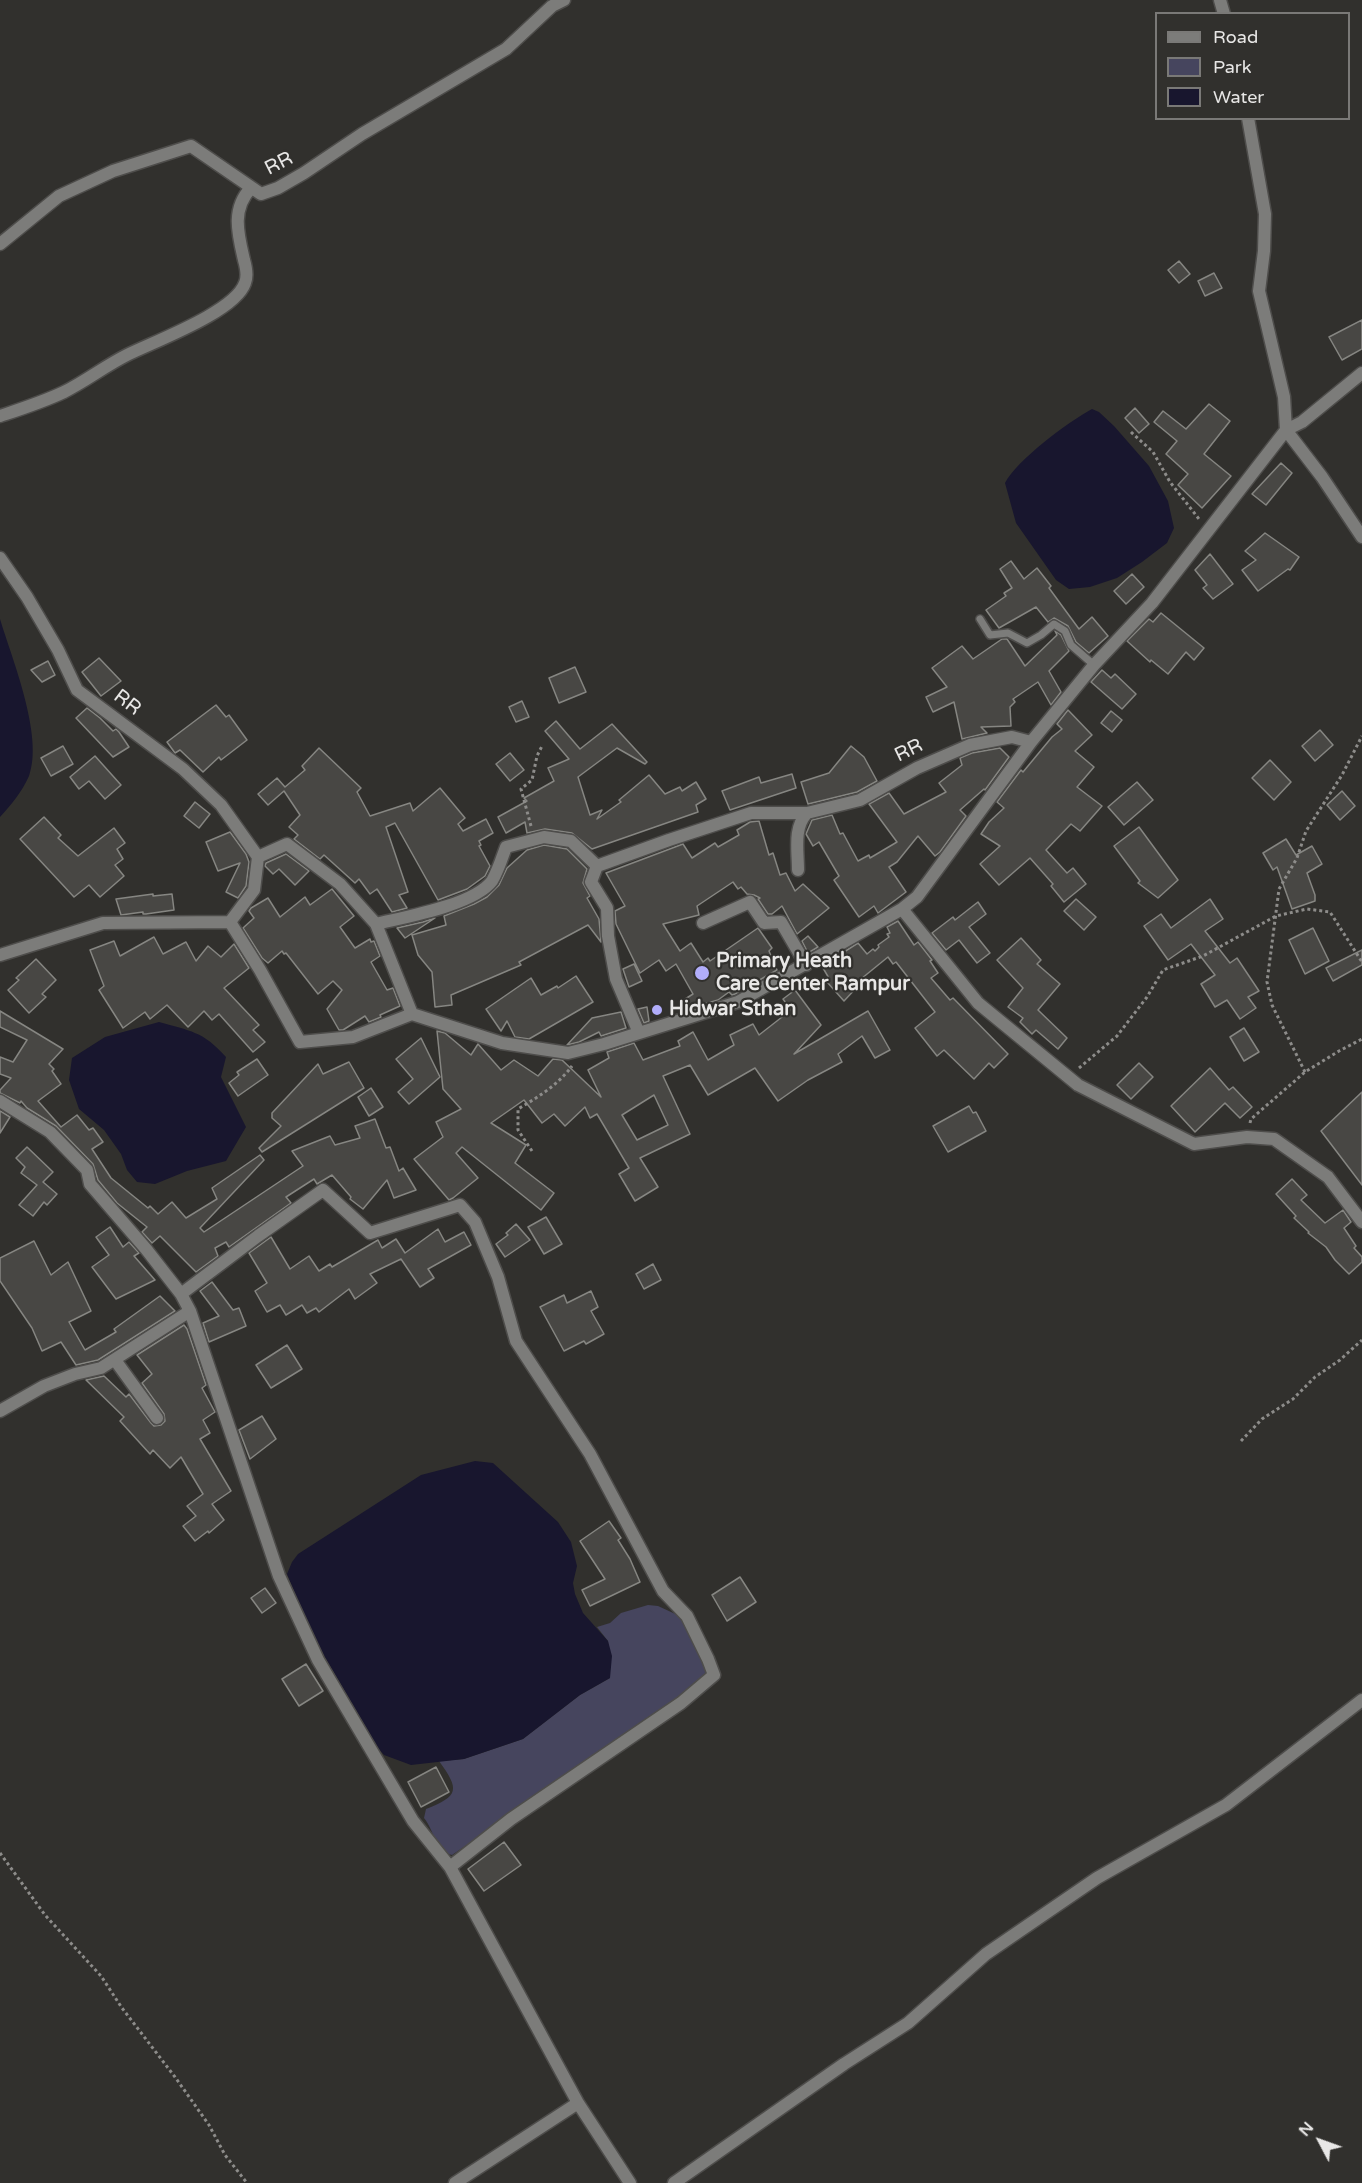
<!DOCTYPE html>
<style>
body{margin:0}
#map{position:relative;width:1362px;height:2183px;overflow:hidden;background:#31302d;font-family:"Varela Round",sans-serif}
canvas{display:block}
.legend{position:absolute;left:1155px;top:12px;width:195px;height:108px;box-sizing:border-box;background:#31302d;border:2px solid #7a7977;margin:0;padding:8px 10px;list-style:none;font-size:18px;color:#e8e7e6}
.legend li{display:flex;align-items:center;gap:12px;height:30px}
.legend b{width:30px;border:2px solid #7a7977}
.north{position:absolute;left:1290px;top:2111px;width:60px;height:60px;-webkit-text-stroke:4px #31302d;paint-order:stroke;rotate:311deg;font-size:16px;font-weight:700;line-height:24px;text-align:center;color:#e8e7e6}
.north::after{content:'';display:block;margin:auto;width:21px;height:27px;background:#e8e7e6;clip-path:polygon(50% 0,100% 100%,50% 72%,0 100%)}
</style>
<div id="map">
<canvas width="1362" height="2183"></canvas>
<ul class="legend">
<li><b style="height:8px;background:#7c7c7a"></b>Road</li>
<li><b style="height:16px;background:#46455e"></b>Park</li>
<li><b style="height:16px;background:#18162e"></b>Water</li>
</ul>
<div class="north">N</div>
</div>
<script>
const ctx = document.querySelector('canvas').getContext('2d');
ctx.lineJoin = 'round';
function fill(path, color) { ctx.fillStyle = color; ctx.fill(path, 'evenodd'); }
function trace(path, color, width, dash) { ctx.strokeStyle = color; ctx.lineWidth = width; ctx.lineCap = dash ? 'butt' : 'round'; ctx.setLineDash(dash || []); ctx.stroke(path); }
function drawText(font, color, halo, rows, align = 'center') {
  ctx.font = font + ' "Varela Round",sans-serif'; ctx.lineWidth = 4.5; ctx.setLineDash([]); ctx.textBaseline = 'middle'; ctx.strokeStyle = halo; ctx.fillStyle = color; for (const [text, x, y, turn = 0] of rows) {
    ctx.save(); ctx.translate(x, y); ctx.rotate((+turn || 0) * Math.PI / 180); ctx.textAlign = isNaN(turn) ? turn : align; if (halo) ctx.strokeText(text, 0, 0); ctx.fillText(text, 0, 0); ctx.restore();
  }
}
fill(new Path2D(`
 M648,1605L658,1606L684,1618L699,1655L707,1667L709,1680L690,1695L672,1702L639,1723L622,1739L452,1855C434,1851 435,1831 424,1818L426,1809C459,1796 460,1790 439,1761L464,1759L523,1739L580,1695L610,1678L608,1641L597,1627L610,1623L621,1613Z`), '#46455e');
fill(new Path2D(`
 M1092,409L1099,412L1114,426L1149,466L1168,501L1174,528L1167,543L1142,562L1117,578L1090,587L1069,589L1056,580L1016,523L1005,483C1017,460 1068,422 1092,409Z
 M0,619C12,659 44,736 29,776C22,792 11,805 0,817Z
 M159,1022C190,1031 203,1031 226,1057L221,1077L246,1127L226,1161L187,1171L155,1184L137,1182L127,1170L121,1154L104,1130L79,1109L69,1080L72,1058L105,1037Z
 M475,1461L493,1463L558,1522L571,1542L577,1566L573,1583L575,1594L583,1613L608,1641L612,1656L610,1678L580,1695L523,1739L464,1759L411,1765L384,1755L378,1748L312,1635L287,1574L292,1562L298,1554L421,1475Z`), '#18162e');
const building = new Path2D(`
 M1179,261L1190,274L1179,283L1168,270Z
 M1214,273L1222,288L1205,296L1198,281Z
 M1362,320V349L1342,360L1329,337Z
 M1209,404L1230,421L1204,454L1231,476L1202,508L1178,485L1188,474L1166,454L1177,441L1154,422L1163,411L1186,429Z
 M1135,408L1149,424L1139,433L1125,418Z
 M1281,463L1292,473L1266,505L1252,494Z
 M1265,533L1299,557L1290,570L1288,569L1258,591L1242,570L1256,560L1245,551Z
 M1210,554L1233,584L1213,599L1203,588L1207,585L1195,570Z
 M1011,561L1024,579L1037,568L1051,586L1049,588L1079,629L1092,617L1108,636L1089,653L1076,642L1068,626L1054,618L1048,622L1036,607L999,628L986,610L1006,596L1004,593L1012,588L1000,569Z
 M1132,574L1144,587L1126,604L1114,591Z
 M1161,613L1204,648L1194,660L1186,652L1168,674L1151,660L1150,662L1127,641L1149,619L1153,622Z
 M1055,631L1061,635L1069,651L1049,671L1061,692L1051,705L1038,682L1013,699L1015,702L1010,707L1011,726L981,727L987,733L962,739L954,702L933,712L926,697L947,687L932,668L962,646L973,659L1002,639H1007L1025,666L1057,635Z
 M99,658L121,681L101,696L82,672Z
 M48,661L55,675L42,682L31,670Z
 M575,667L586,692L559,703L549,678Z
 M1102,670L1111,678L1115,674L1136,694L1122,709L1091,682Z
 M522,701L529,717L516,722L509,707Z
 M216,705L226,717L229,715L247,740L221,760L219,757L203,772L180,750L175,753L167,742Z
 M87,708L100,718L113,731L116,729L119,732L129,747L113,757L76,718Z
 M1068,710L1092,735L1075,751L1094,767L1077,787L1102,806L1080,831L1071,824L1046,850L1067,873L1073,868L1086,884L1064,902L1051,886L1053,884L1030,858L999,885L980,864L1000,846L981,834L989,822L1004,808L997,802L1021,770L1023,772L1052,737L1062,729L1057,724Z
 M1111,711L1122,720L1112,732L1101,723Z
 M556,721L580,749L612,724L647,762L645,764L617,748L578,777L590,815L602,810L597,819L621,802L619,800L649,775L665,794L680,787L682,791L696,782L706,799L696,805L698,812L592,849L572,833L545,829L527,833L525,822L506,833L498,817L527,801L524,798L554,781L548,768L569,759L545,731Z
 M1320,730L1333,745L1315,761L1302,746Z
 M63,746L73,764L51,776L41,758Z
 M851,746L864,757L877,781L857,792L808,804L801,782L829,773Z
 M319,748L361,788L357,792L370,816L410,803L413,811L440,788L465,818L458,824L463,831L486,819L493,833L479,841L481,845L479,846L490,866L485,876L467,889L438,900L395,823L386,827L408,892L399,895L407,908L392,912L377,889L370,894L359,879L355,883L324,855L320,859L294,839L298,835L289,827L300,815L284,791L268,805L258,794L277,778L285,787L305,770L302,766Z
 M1000,748L1009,757L985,790L984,789L960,810L966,816L940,852L935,856L918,836L897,862L889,867L906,892L878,913L874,906L859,917L834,880L839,876L819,842L813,846L806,834L812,820L832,815L840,834L843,833L858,861L869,855L870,858L897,842L869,804L889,793L904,814L946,792L939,783L962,765L960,758L972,753Z
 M510,753L524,770L510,781L496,764Z
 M95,756L121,785L105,799L89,781L79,789L70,777Z
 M1270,760L1291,782L1274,800L1252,778Z
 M792,774L796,788L730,810L722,791L759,777L761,783Z
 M1137,782L1153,800L1124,825L1108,807Z
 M1342,791L1355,806L1340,820L1327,805Z
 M195,802L210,814L199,828L184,816Z
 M44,817L61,835L58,838L78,856L114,828L125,843L117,849L123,859L115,865L124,876L100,897L89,885L74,897L20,839Z
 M759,821L769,855L773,853L780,875L786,873L795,891L803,884L829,908L797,934L782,906L772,914H768L758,899L760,898L754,895L747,894L741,887L738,889L733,882L697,906L699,915L663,924L680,951L691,943L703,962L708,958L710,961L758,928L772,948L769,951L777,970L735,994L732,995L729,992L718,1000L687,1009L682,1001L693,994L676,964L666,971L659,960L640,973L616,924L615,911L625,906L606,873L683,844L692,858L715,843L718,847L739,835L737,830L750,822Z
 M1139,827L1178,880L1158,898L1138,883L1140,881L1114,846Z
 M230,832L246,854L249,862L246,886L238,898L226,892L240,863L218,871L206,842Z
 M1286,839L1296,855L1312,846L1322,864L1307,873L1315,895V901L1292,909L1277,867L1273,870L1263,853Z
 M544,845L567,849L587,869L583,883L590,896L587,898L599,919L601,942L588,925L519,962L521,965L451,995L452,1005L435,1007L432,972L418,955L412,935L446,925L444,916L474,904L487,897L499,885L507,868L527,850Z
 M286,854L309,871L295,885L279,869L273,874L265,866L266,863Z
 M332,889L354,916L340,927L355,948L370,939L371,942L374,941L380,956L371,962L387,990L393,988L400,1006L380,1015L381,1017L369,1022L365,1016L343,1030H339L327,1009L342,990L333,981L318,994L286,953L284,954L282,951L268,963L262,958L243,928L254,918L249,911L251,908L268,898L280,917L305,897L310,905Z
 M153,894V896L172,894L174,910L146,914H143V912L121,915L116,899Z
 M1076,899L1096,917L1084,930L1064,911Z
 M1210,899L1223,919L1205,931L1230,963L1237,958L1259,991L1248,997L1256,1008L1240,1019L1227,1000L1215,1007L1201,984L1215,975L1191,944L1168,960L1144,926L1161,914L1171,928Z
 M978,902L986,914L969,927L990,953L977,963L959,940L946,950L932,933L953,917L955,920Z
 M435,918L405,938L397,928L423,922Z
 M898,921L914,945L918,942L932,960L930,961L938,973L931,978L950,1000L953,998L1008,1054L994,1068L989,1063L974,1079L944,1050L937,1056L915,1028L935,1012L896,962L893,964L888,957L856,983L858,986L844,1001L827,982L830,980L823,968L844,952L858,943L867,954L873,949L875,951L879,947L878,945L889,937L887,934L890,933L887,927Z
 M1313,928L1329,961L1305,974L1289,940Z
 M808,936L818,947L808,953L802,941Z
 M154,937L163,954L186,942L196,961L208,946L221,957L234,944L249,968L224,988L259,1025L253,1030L265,1042L253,1052L219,1014L212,1020L204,1011L188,1027L167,1005L150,1019L145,1012L123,1028L99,990L104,986L90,950L114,941L120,956Z
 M1021,938L1041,960L1037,964L1060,984L1038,1010L1067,1038L1058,1049L1036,1030L1032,1034L1020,1022L1023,1018L1008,1007L1023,988L997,960Z
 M1362,950V965L1333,981L1326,968Z
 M36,959L56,980L42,994L46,997L29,1013L8,990L19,980L16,978Z
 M634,964L642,981L629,987L623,969Z
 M576,976L593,1002L529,1039L515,1037L507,1021L501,1031L486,1009L531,978L541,995L557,986L558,988Z
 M795,990L821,1025L794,1054L868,1011L890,1050L875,1058L862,1036L838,1054L842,1062L808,1080L778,1101L755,1068L708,1095L690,1065L663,1076L690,1134L640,1158L658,1187L635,1201L619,1174L629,1168L597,1114L590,1118L585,1107L565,1126L554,1114L542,1123L524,1100L491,1123L526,1145L515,1163L554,1193L541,1210L462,1147L456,1153L478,1178L453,1198L449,1200L414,1159L443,1137L436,1122L461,1109L443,1089L437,1031L445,1033L471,1055L478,1044L501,1070L514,1060L538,1076L553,1059L562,1060L601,1097L588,1070L609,1058L607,1052L634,1043L643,1060L680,1046L678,1041L693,1032L708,1060L734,1045L730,1035L753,1024L759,1035L791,1010L783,999ZM654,1095L668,1125L637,1140L622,1115Z
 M647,1007L649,1021L644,1023L638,1009Z
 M0,1011L63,1049L49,1064L54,1069L52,1071L61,1084L38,1101L61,1127L77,1115L89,1130L93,1128L103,1142L92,1149L111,1178L148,1208L150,1206L158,1214L172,1202L186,1218L217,1199L212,1188L260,1155L264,1160L200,1228L204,1232L303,1166L292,1151L330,1136L335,1145L360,1138L355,1126L375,1119L386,1148L390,1147L399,1171L403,1168L416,1190L394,1198L387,1180L363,1209L350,1199L351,1197L332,1175L317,1184L314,1179L286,1197L291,1203L229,1247L226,1242L215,1248L218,1256L196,1272L160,1236L152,1243L142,1232L147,1227L117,1203L98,1180L93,1164L56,1126L27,1108L21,1101L20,1103L0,1093V1090L11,1078L0,1074V1057L13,1062L27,1040L0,1027Z
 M621,1012L626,1028L601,1036L599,1032L579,1042L567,1045L592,1018Z
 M1244,1028L1259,1052L1244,1061L1230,1037Z
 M421,1038L440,1077L409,1104L398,1092L413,1079L396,1059Z
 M257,1059L268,1075L238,1096L229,1083L239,1075L237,1072Z
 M349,1062L364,1088L262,1152L259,1148L281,1126L272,1118V1113L318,1064L323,1074Z
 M1139,1063L1153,1077L1131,1099L1117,1085Z
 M1210,1068L1229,1090L1233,1087L1252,1107L1240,1118L1225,1103L1195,1132L1171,1106Z
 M371,1088L383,1107L369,1116L358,1097Z
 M1362,1092V1185L1321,1131Z
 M969,1106L973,1113L976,1112L986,1131L948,1152L933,1126Z
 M0,1111L10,1117L0,1133Z
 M27,1147L53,1172L43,1182L57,1194L47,1205L44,1202L33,1216L19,1205L37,1185L21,1173L25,1167L16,1158Z
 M1292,1179L1307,1195L1301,1200L1325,1223L1343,1210L1351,1222L1344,1228L1356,1246L1354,1248L1362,1257V1262L1349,1274L1335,1260L1326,1247L1308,1233L1309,1232L1294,1218L1296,1216L1276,1194Z
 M546,1217L562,1244L544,1254L528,1227Z
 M516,1224L530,1240L505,1257L496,1244L508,1235L506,1233Z
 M110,1227L123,1247L129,1242L139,1253L134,1256L155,1280L116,1299L92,1267L109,1255L96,1237Z
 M438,1229L445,1242L464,1232L471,1245L428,1269L434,1278L420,1287L401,1259L370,1274L377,1283L355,1299L349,1289L319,1312L316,1308L307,1313L302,1305L286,1315L280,1305L267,1312L255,1291L267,1283L249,1253L271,1237L290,1269L309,1256L319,1271L330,1264L332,1267L378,1240L382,1248L396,1239L405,1253Z
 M34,1241L51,1275L68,1262L91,1311L69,1322L85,1350L116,1332L114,1329L160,1296L175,1311L98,1360L76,1365L61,1342L42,1351L32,1328L0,1281V1258Z
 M653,1264L661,1280L644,1289L636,1274Z
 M212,1282L233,1310L239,1308L246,1326L209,1342L203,1323L219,1316L200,1291Z
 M591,1291L598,1307L591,1311L604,1334L586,1344L584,1341L564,1351L540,1307L564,1295L567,1303Z
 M184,1325L187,1329L206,1385L202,1388L215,1412L203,1420L210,1433L200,1439L231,1491L212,1504L224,1520L209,1533L208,1531L195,1541L183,1526L196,1516L187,1506L203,1494L181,1457L170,1468L153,1450L150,1454L120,1421L124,1417L86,1380L104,1376L126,1397L129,1394L151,1423L154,1426L161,1425L165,1421L164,1414L142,1383L152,1374L137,1355Z
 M287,1345L302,1369L271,1388L256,1365Z
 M262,1416L276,1439L250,1459L239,1430Z
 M609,1521L621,1538L618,1540L630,1559L640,1582L590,1606L582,1590L605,1579L580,1541Z
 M740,1577L756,1602L727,1621L712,1595Z
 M265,1588L276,1603L262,1613L251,1598Z
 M306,1664L323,1691L299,1706L282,1679Z
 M436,1767L449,1792L421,1807L408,1782Z
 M504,1842L521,1865L484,1891L468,1869Z`);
fill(building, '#484744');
trace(building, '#868682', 1.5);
const service = new Path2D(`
 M980,619L990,635L1008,633L1027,643L1041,635L1054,624L1065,631L1071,645L1094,665`);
const minor = new Path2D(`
 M1220,0L1224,14
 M1248,118L1265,214L1264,251L1259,291L1284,397L1286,430L1322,477L1362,537
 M0,244L59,196L113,171L191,146L261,194L278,188L304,173L362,134L506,49L552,6L564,0
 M0,416C21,409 43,402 64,392C86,381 105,366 127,355C155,341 235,312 245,283C248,276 246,267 244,260C238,234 231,209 251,188
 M0,558L27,597L58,650L77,690L183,769L221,805L258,857L254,890L230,922
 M807,813L860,800L917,768L970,745L1012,737L1031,742
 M258,857L287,844L340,884L376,924L412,1014
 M597,866L591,882L607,908L608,936L616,979L639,1033
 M902,909L978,1003L1078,1085L1194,1144L1247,1137L1274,1139L1328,1177L1362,1222
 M703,923L750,902L764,923L781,922L806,965
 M376,924C405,917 474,905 492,881C498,871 502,858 506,847L544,837L571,841L597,866L669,840L751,813H807C793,828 798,850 798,870
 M0,955L103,923L230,922L260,970L300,1042L353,1037L412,1014L502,1043L568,1053L604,1044L738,1002L902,909L917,897L1031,742L1094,665L1152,603L1286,430L1302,422L1362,373
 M0,1101L50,1132L87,1170L90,1184L146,1249L181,1294L190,1311L279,1576L318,1660L413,1821L450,1867L578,2103L630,2183
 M181,1294L258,1236L323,1190L370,1233L460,1205L475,1222L498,1277L516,1341L590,1454L663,1591L687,1616L708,1659L714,1675L681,1703L511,1819L450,1867
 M115,1360L157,1418
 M0,1411L44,1386L75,1374L101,1368L190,1311
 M455,2183L578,2103
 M674,2183L844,2064L908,2023L986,1954L1097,1878L1226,1805L1362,1700`);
trace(service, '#4e4d4b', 10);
trace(minor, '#4e4d4b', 15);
trace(new Path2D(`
 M1131,432L1153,452L1170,482L1199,519
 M531,826L521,789L532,780L537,756L542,746
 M1079,1068L1117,1036L1147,997L1163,970L1203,956L1276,916L1307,909L1330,912L1362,962
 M1305,1072L1272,1005L1267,982L1279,889L1297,858L1306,831L1342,775L1362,736
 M1250,1123L1251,1119L1305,1072L1339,1051L1362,1039
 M532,1151L518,1130V1109C538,1097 558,1085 572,1066
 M1241,1441L1262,1419L1293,1399L1315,1377L1340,1360L1362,1340
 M0,1853L45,1915L101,1976L122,2008L175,2077L209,2125L225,2155L247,2183`), '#8d8c8a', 3, [3, 3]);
trace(service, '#7c7c7a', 7);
trace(minor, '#7c7c7a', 12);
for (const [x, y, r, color] of [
 [702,973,8,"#b1adfa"],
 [657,1010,6,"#b1adfa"]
]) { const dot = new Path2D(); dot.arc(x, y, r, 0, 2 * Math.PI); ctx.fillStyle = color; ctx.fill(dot); trace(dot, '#31302d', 2); }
drawText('20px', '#e8e7e6', '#31302d', [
 ["RR",279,164,-27],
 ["RR",127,703,37],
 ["RR",909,751,-26]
]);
drawText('bold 20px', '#e8e7e6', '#31302d', [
 ["Primary Heath",716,962],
 ["Care Center Rampur",716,985],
 ["Hidwar Sthan",669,1010]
], 'left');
</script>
